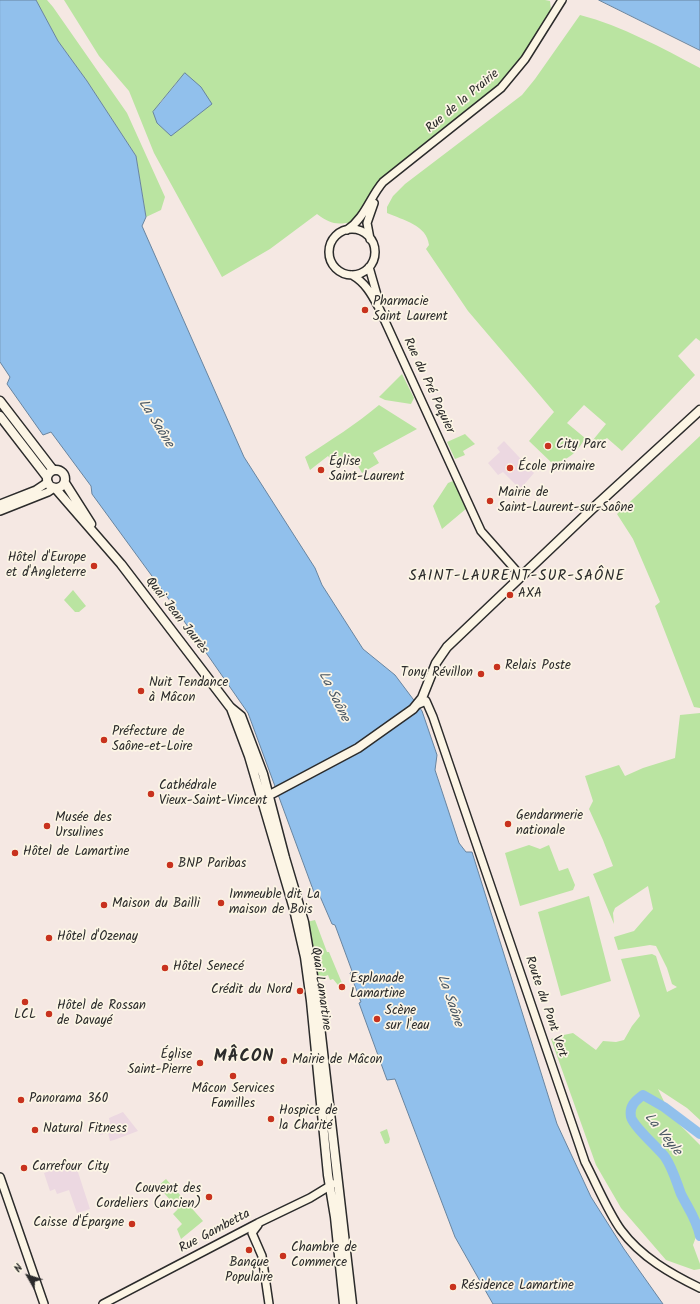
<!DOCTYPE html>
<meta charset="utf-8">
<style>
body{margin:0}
#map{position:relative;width:700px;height:1304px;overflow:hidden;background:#f5e8e3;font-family:Kalam,sans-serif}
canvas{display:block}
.north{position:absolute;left:8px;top:1256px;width:40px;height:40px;-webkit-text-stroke:3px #fcf5e5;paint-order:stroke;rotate:309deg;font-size:11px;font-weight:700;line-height:16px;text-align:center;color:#2b2b2b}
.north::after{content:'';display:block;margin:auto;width:14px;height:18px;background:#2b2b2b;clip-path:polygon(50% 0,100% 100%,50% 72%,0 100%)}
</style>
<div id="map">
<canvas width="700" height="1304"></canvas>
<div class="north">N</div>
</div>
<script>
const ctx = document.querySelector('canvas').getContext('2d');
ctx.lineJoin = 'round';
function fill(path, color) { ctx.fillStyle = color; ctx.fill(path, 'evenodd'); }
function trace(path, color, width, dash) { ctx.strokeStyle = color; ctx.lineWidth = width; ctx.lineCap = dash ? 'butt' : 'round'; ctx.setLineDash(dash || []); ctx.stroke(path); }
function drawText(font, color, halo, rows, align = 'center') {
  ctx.font = font + ' Kalam,sans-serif'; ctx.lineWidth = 3.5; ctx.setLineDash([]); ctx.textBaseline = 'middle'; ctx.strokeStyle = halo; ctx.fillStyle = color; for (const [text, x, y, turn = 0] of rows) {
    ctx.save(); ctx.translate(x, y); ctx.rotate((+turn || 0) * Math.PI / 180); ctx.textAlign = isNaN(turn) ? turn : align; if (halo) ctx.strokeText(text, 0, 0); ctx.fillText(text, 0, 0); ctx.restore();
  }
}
fill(new Path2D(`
 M504,441L534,473L522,487L519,488L503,472L498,475L488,463L500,452L497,448Z
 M123,1112L138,1131L114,1140L110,1141L108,1133L100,1135L98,1128L106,1126L110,1123L109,1118Z
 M75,1163L90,1209L77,1213L69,1190L57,1194L55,1189L50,1191L44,1173Z`), '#ecd8e1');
fill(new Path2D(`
 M36,0H47L53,7L127,113L165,197L161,210L146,217L136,156L87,81L58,41Z
 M64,0H545L550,1L551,10C531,43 513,75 483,100C458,121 431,139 405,160C396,167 386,175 378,184C367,196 362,210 353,222C335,225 331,224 317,214L270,249L222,277L154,153L129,91L99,56ZM177,81L157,123L160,102L170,92Z
 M580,15C622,26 662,48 700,68V341L696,338L678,356L695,375L622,451L607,438L599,443L593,440L606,424L584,405L567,423L585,438C577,453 569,459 553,464L529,441L554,412L468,311L426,249L429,245C427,225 403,220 387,213V207L393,196L405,184L522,95L535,79Z
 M402,374L414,398L411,404L385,400L379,397Z
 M379,405L417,429L373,453L379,463L362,473L350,453L337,460L336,458L331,459L328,456L310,470L305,457C331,440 355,425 379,405Z
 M465,434L475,444L463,451L465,455L455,459L447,442Z
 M700,436V708L694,707L655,606L660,602L633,539L617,514Z
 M453,481L457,483L467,508L442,529L433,506L448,483Z
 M73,590L86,606L79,612H75L64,600Z
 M700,713V1120L687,1108L658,1089L671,1116L700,1145V1236L697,1234L693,1245L700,1264V1269L694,1270L666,1260L621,1208L596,1165L551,1039L559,1036L573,1033L596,1050L603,1041L616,1042L624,1040L632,1026L640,1016L621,959L652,954L656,956L667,992L677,987L672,984L667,968L656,946L650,945L618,950L614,937L634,931L653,909L648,886L615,908L613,913L614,924L593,874L613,866L603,840L589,809L593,801L585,776L619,765L625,776L643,768L675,758L680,715Z
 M529,845L540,849L549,845L559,871L568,868L575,885L573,890L520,906L505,853Z
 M589,896L611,981L561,996L538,912Z
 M315,920L327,952H329L342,983L338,985L333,979L330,980L328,975L323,977L324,980L322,981L319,976H316L307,922Z
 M387,1129L390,1139L389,1143L385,1144L380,1132Z
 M166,1179L203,1221L181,1239L177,1229L182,1224L173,1214L178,1209L158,1186Z`), '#bae4a1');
const water = new Path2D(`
 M0,0H36L58,41L87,81L136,156L146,217L142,226L244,457L315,568L322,585L363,649L395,675L422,711L437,755L435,770L459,843L466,852H472L557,1124L591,1197L624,1249L663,1304H493L455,1237L395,1079L387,1080L359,1003L361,1002L350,973L352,971L335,925L332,924L319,894L315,895L248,713L168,598L92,494L91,486L51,432L43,435L7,384L10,377L0,362Z
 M599,0H700V50Z
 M185,73L201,87L212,104L171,136L157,123L153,112Z`);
fill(water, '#91c0ec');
trace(water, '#68849f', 1);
trace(new Path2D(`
 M700,1134L664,1107L643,1095C635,1101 629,1106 631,1117C633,1126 658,1148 665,1157C673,1169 676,1181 681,1194C688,1208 697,1220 700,1236`), '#91c0ec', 10);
const secondary = new Path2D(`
 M329 252a23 23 0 1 1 46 0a23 23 0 1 1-46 0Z
 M347,230C365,218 370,197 383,182L501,88L525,59L562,0
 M370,239L367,223L374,203
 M369,267L379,302
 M352,275C366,283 372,295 379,308L481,531L521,576
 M0,504L36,490L48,482
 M0,511L48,492L54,488
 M419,704L426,701L433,717L585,1162C596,1183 608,1212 621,1230C641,1257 671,1274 700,1288
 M0,1177L44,1304
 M258,1225L252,1233L262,1256L269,1304
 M103,1304L258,1223L310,1198L333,1184`);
const primary = new Path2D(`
 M0,401L53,470
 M0,416L47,477
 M47 479a9 9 0 1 1 18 0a9 9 0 1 1-18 0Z
 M65,483L91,524
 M55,488L121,564L230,707L241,716L263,774L285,858L304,922L317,1000L352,1304
 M231,708L249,756L294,909L305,957L311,1001L328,1175L335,1217L344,1304
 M264,798L358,748L413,709L422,698L436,663L447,647L591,510L700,410`);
trace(secondary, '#2b2b2b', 10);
trace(primary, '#2b2b2b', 11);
trace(secondary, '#fcf5e5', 7);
trace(primary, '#fcf5e5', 8);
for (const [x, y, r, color] of [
 [365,310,4,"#c8321e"],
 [548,446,4,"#c8321e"],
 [510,468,4,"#c8321e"],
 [321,470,4,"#c8321e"],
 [490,501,4,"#c8321e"],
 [94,566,4,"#c8321e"],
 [510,595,4,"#c8321e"],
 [497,667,4,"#c8321e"],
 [481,674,4,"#c8321e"],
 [141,691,4,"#c8321e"],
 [104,740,4,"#c8321e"],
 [151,794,4,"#c8321e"],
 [508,824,4,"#c8321e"],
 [47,826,4,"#c8321e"],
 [15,853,4,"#c8321e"],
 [170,865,4,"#c8321e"],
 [221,903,4,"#c8321e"],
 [104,905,4,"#c8321e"],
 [49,938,4,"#c8321e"],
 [165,968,4,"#c8321e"],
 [342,987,4,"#c8321e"],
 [300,991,4,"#c8321e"],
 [25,1002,4,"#c8321e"],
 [49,1014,4,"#c8321e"],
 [377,1019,4,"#c8321e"],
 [284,1061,4,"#c8321e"],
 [200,1063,4,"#c8321e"],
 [233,1076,4,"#c8321e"],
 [21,1100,4,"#c8321e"],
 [271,1119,4,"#c8321e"],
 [35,1130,4,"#c8321e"],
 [24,1168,4,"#c8321e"],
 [209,1197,4,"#c8321e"],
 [132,1224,4,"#c8321e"],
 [249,1250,4,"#c8321e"],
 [283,1256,4,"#c8321e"],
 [453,1287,4,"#c8321e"]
]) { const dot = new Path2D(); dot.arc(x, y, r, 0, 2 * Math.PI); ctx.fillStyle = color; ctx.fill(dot); trace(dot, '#fcf5e5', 1.5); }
drawText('13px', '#2b2b2b', '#fcf5e5', [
 ["Rue de la Prairie",463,102,-40],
 ["Rue du Pré Paquier",428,386,65],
 ["Quai Jean Jaurès",176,616,52],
 ["Quai Lamartine",320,989,82],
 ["Route du Pont Vert",545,1007,71],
 ["Rue Gambetta",215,1232,-28]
]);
drawText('13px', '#2b2b2b', '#fcf5e5', [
 ["Pharmacie",373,303],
 ["Saint Laurent",373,318],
 ["City Parc",556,446],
 ["Église",329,463],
 ["Saint-Laurent",329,478],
 ["École primaire",518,468],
 ["Mairie de",498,494],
 ["Saint-Laurent-sur-Saône",498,509],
 ["Hôtel d'Europe",86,559,"right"],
 ["et d'Angleterre",86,574,"right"],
 ["AXA",518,595],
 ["Relais Poste",505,667],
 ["Tony Révillon",473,674,"right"],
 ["Nuit Tendance",149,684],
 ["à Mâcon",149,699],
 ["Préfecture de",112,733],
 ["Saône-et-Loire",112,748],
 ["Cathédrale",159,787],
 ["Vieux-Saint-Vincent",159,802],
 ["Gendarmerie",516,817],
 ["nationale",516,832],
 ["Musée des",55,819],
 ["Ursulines",55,834],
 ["Hôtel de Lamartine",23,853],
 ["BNP Paribas",178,865],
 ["Immeuble dit La",229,896],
 ["maison de Bois",229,911],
 ["Maison du Bailli",112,905],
 ["Hôtel d'Ozenay",57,938],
 ["Hôtel Senecé",173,968],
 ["Esplanade",350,980],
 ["Lamartine",350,995],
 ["Crédit du Nord",292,991,"right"],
 ["Hôtel de Rossan",57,1007],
 ["de Davayé",57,1022],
 ["Scène",385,1012],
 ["sur l'eau",385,1027],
 ["LCL",25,1016,"center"],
 ["Église",192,1056,"right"],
 ["Saint-Pierre",192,1071,"right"],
 ["Mairie de Mâcon",292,1061],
 ["Mâcon Services",233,1090,"center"],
 ["Familles",233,1105,"center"],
 ["Panorama 360",29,1100],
 ["Hospice de",279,1112],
 ["la Charité",279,1127],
 ["Natural Fitness",43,1130],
 ["Carrefour City",32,1168],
 ["Couvent des",201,1190,"right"],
 ["Cordeliers (ancien)",201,1205,"right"],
 ["Caisse d'Épargne",124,1224,"right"],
 ["Chambre de",291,1249],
 ["Commerce",291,1264],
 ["Banque",249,1264,"center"],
 ["Populaire",249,1279,"center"],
 ["Résidence Lamartine",461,1287]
], 'left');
drawText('italic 14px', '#4a5865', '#fcf5e5', [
 ["La Saône",155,424,58],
 ["La Saône",333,697,64],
 ["La Saône",449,1001,71],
 ["La Veyle",662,1135,51]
]);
ctx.letterSpacing = '1px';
drawText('15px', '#2b2b2b', '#fcf5e5', [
 ["SAINT-LAURENT-SUR-SAÔNE",517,577]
]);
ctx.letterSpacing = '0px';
ctx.letterSpacing = '1px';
drawText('bold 17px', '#2b2b2b', '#fcf5e5', [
 ["MÂCON",244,1058]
]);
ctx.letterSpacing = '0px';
</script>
